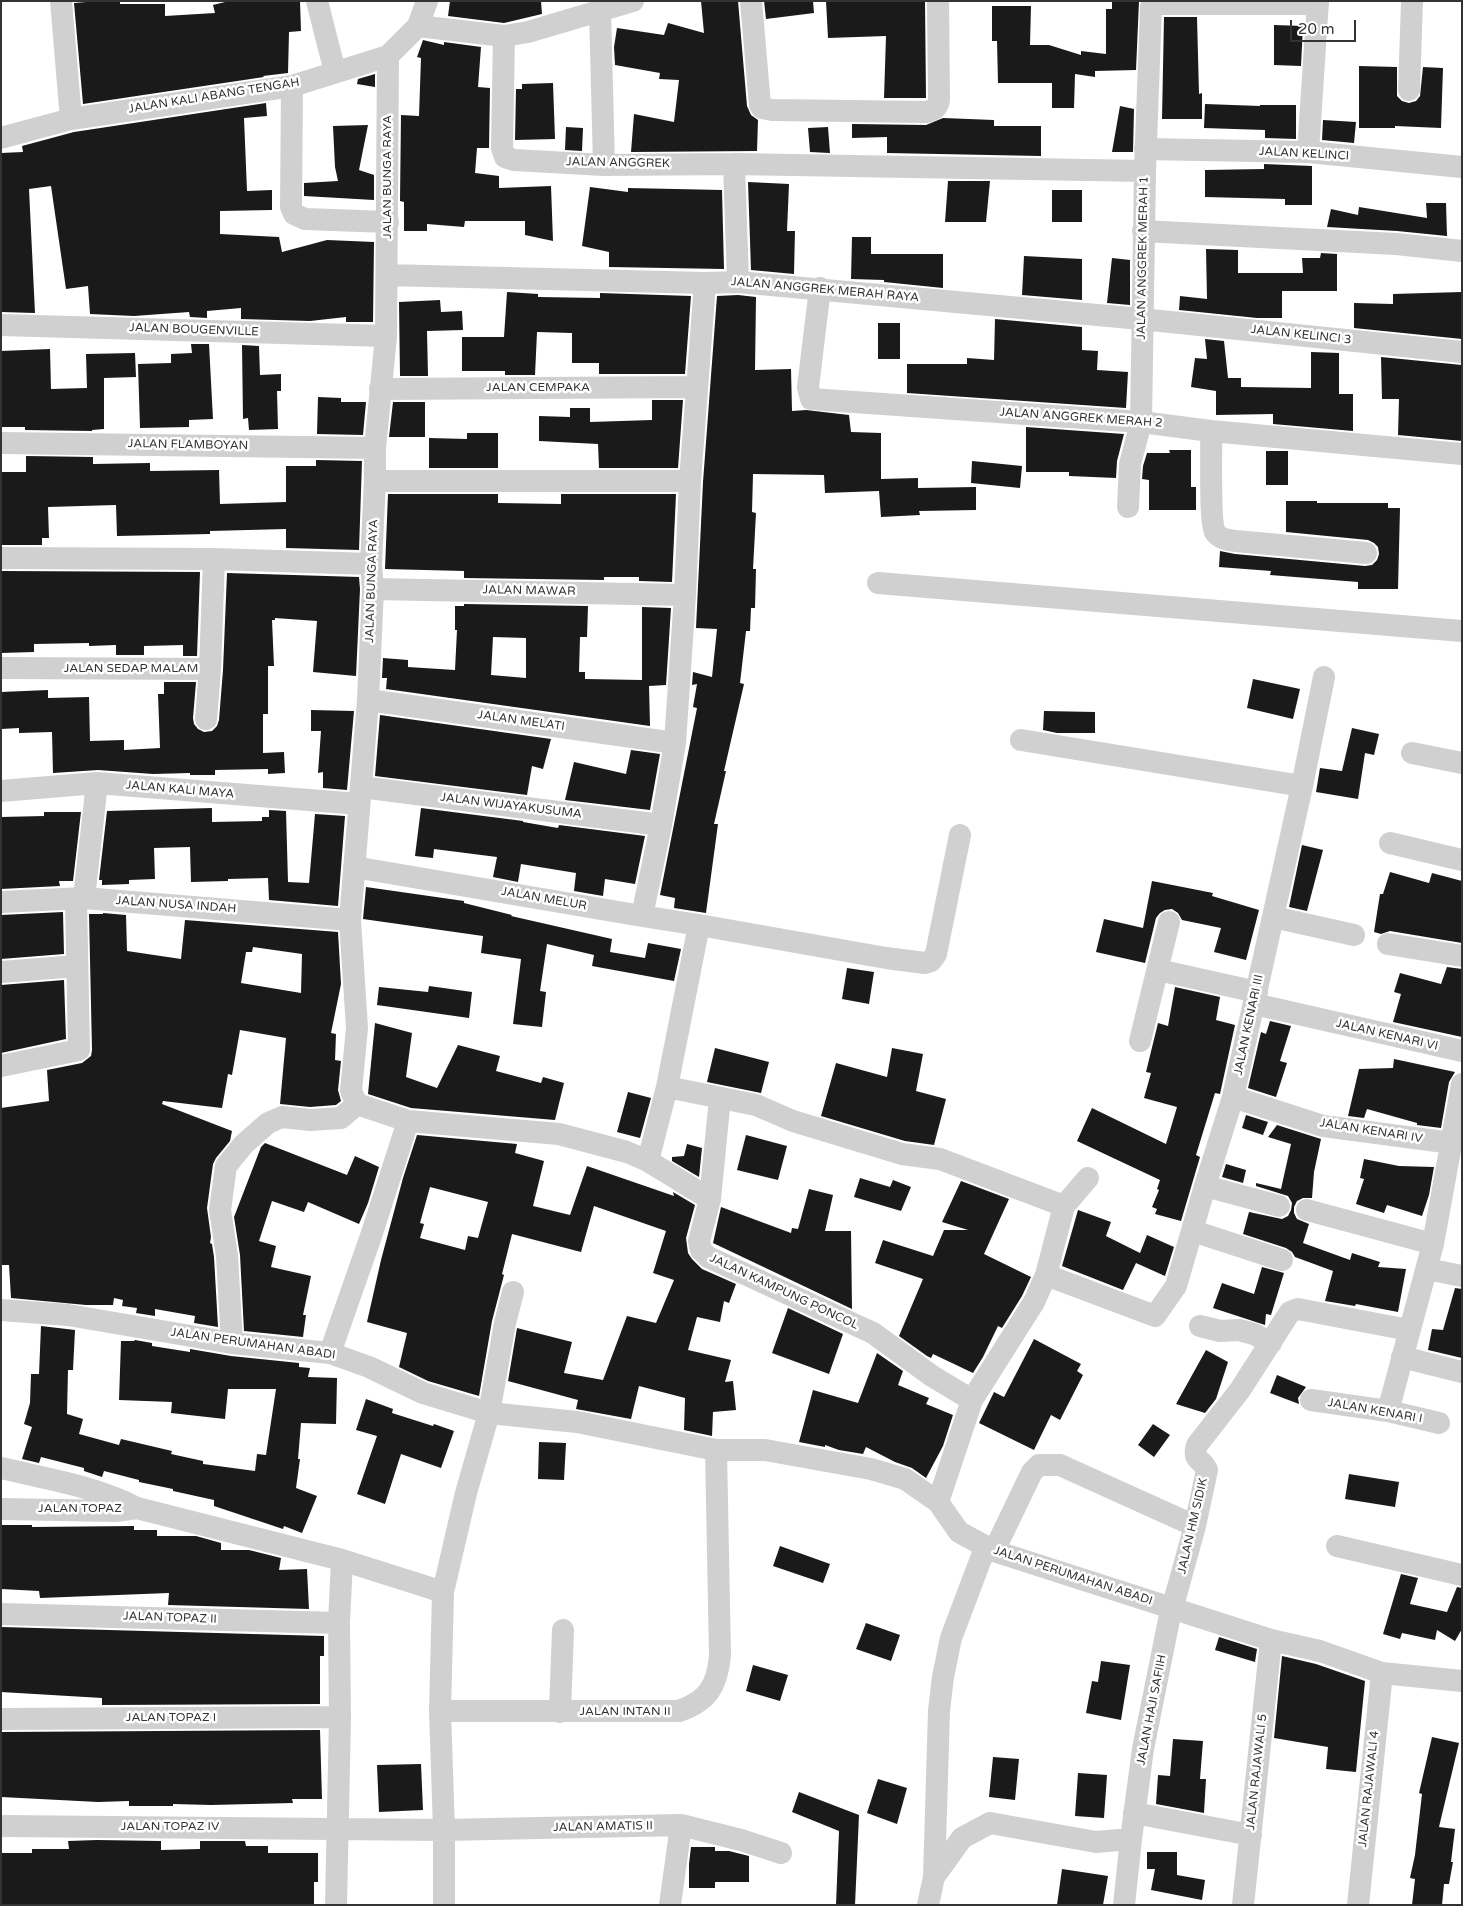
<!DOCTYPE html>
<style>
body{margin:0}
#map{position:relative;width:1463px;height:1906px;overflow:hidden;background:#fff;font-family:"Varela Round",sans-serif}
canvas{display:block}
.frame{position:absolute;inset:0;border:2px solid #333;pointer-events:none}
.scale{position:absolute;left:1290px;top:20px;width:66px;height:22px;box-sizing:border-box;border:2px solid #333;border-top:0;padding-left:6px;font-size:15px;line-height:18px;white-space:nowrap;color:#333;-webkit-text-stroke:4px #fff;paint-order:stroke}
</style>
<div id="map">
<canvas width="1463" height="1906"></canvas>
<div class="frame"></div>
<div class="scale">20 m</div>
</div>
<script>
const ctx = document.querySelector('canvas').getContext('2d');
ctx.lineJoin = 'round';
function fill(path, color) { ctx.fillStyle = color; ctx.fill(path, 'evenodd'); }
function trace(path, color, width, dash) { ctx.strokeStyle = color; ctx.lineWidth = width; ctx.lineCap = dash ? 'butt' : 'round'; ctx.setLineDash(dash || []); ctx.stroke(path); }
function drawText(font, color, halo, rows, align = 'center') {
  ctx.font = font + ' "Varela Round",sans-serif'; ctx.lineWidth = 5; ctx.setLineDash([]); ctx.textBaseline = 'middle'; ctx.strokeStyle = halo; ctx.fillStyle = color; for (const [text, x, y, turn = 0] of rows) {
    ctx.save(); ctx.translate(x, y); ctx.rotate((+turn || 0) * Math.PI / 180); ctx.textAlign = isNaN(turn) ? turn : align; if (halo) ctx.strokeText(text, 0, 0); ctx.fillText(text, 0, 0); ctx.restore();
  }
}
fill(new Path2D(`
 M98,1H120V4H165V16L215,13L213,5L229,1H300L301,31L289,32L288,73L263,76L264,77L83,104L74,3Z
 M450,1H541L542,14L504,23L448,16Z
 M701,1H738L747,106L751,115L758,120L757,151L631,152L634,114L674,122L679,80L659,79L660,73L615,65L614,47L617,28L664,35L668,23L704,33Z
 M764,1H813L814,13L766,19Z
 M826,1H925L926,98H884L886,36L828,38Z
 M1112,1H1139L1136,70L1095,71V77L1075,74L1074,108H1052V83H998L997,41H992V6H1031L1030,45H1049L1081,55V51L1106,54V9H1112Z
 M1164,17H1197L1199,94L1202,93V119H1162Z
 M1274,25L1303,26L1301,66L1274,65Z
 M423,40L444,45V42L481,47L478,87L490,88L489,148H477L475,173L499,176V188L551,186L553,241L525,235V221H465L464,227L427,224V231H404V202L400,201L401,115L419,116L421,58L417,57Z
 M1359,66L1397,67V96L1402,101L1409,103L1416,101L1420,96L1423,67L1443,68L1441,128L1395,126V128H1359Z
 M375,74V87L357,84L358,79Z
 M553,83L555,139L515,140L516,89H522V84Z
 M266,103L267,116L244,118L247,191L272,190V210L220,211V234L279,237L282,252L327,240L374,242L373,322H346V317L310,321L241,319V308L207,311V318L190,317L189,312L134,316L90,314L88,286L66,289L51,186L29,189L35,313L1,312V153L23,152L22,146L74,132Z
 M1205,104L1260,106V105H1296V139L1265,138V130L1204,128Z
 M1120,106L1134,109L1133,152H1112Z
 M943,118L994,120V126H1041V156L887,153V137L852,138V124L926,125Z
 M1323,120L1356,122L1354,143L1322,140Z
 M368,125L359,170L374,175V200L304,196V183L338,181L335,167L333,126Z
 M566,127L583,128L582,151L565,150Z
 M828,127L830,153L810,152L808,128Z
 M1264,164L1312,166V205H1285V199L1205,197V170L1264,169Z
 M948,181H990L986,222H945Z
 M748,182L789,184L787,231H795L794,274L751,270Z
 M590,187L628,192V188L722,190L724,269L609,267V252L582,246Z
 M1052,190H1082V222H1052Z
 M1426,203H1446L1447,236L1397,231L1327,227L1331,209L1358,215L1359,207L1427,218Z
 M852,237H871V254H943V288L884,282V280L851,279Z
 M1206,249L1238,250V273H1303L1302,258H1320L1321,253L1337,254V291H1282V318H1257L1179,310L1180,296L1207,299Z
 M1024,256L1082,259V300L1022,295Z
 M1112,258L1130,260V305L1107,303Z
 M507,292L538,294V297L600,298V293L691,296L685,374H599V363H572V333L537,332L535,375H505V371H462V337H504Z
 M1462,292V339L1354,328V303L1393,304V294Z
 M738,295L756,297L755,370L791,369L792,411L806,410L849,415L851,432L881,433V479L918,478V488L976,487V510L919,511L920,515L881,517L879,491L825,493L824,475L753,474L752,512L756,513L753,569H756L755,608H751L750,631H746L740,683L744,684L724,771H726L714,824H718L706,913L674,908L675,898L660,895L697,708L693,707L697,684L692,685L693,672L712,677L717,629L696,628L703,482L717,296Z
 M440,300L441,312L462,311L463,330L427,331L428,376H400L399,302Z
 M995,319L1082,327V350L1098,351L1097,370L1128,372L1126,408L907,393V364H967V358L994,360Z
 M878,323H900V359H878Z
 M1205,339L1224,341L1228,378H1241V387L1311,388V352L1339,353V394H1353V431L1273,424V414L1216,415V391L1191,387L1195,358L1207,359Z
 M191,344H209L213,419L189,420V427L140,428L138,364L171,363V354L192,353Z
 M242,345L259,346L260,375L281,374V391H277L278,429L249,430L248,418L243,419Z
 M50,349L51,389L87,388L86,354L135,353L136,377L104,378V429L92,430V431L25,430V427H1V351Z
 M1381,357L1462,365V441L1398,435L1399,399H1382Z
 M318,397L341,398V402H366L363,435L317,434Z
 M652,400H683L678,468H599L598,444L539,441V416L570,417V408H590V422L652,420Z
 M393,402H425V437H389Z
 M1026,427L1124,434L1117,461L1116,478L1069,476V472H1026Z
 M467,433H498V468H429V438L467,439Z
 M1169,450H1191V487H1196V510H1149V480L1142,479L1143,466L1147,453H1170Z
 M1266,451H1288V485H1266Z
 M26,456L93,457V464L150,463V471L219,470L220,504L286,502V466H316V460L362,461L359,550L286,548V529L210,531V534L117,536L116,505L48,507L49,538H42V545H1V472H26Z
 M972,461L1022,466L1020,488L971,483Z
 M388,494H498V503L561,504V494H676L672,582L639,581V577H604V580L464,578V571L385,569Z
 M1286,501H1317V503H1388V508H1400L1398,589H1358V582L1270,575L1271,571L1219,567L1220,551L1235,554L1365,566L1372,565L1377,560L1379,554L1378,547L1374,543L1368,540L1286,532Z
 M1,571L200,572L197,656H183V645L144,646V655H116V645L89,646V643L34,644V652L1,653Z
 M227,573L359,577L360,589L356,676L313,672L317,621L275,618V620H272L274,666H268V714H263V753L284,752L285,773L268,774V769L215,770V775H190V773L153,774L98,770L53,773L52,732L19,733V728L1,729V692L48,690V698L89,697L90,741L124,740V750L160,748L158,694H164V682H196L193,718L194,724L198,729L204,732L212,731L217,726L219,720L223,670Z
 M464,604L588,606L587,637H580L579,672H585V679L642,680V607L671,608L666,685L649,686L650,726L386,689L387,678H382L383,658L408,660V667L455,670L457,630H455V606H464ZM493,637L526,638V678L491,675Z
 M1253,679L1300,689L1293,719L1247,708Z
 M311,710L354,711L347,790L323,788V772L318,773L321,731H311Z
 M1044,711L1095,712V733H1057L1043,730Z
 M380,715L551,739L543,769L532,766L527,795L375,776Z
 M1352,728L1379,734L1374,755L1365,753L1358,799L1316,792L1320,768L1342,771Z
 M631,750L660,754L650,810L565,800L574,762L626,774Z
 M212,808V822L262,821V817H269V810L286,811L288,882L309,883L315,814L345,816L338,906L269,900L268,878L228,879V881L191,882L190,847L154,848L155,879L129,880V884L102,885V880H99L107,811Z
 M421,808L523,821V822L558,828L559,825L645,836L635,884L605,879L603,896L574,891L576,873L521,864L518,882L493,877L497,857L434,849L433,858L415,856Z
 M44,812H81L73,881H59L60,886L1,889V817L44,816Z
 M1302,845L1323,850L1307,911L1289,907Z
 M1390,872L1429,883L1432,873L1462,881V943L1390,931L1381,934L1374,932L1380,894H1383Z
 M1152,881L1213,893L1212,896L1259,910L1246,960L1214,952L1221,928L1182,920L1178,913L1172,909L1165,910L1160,913L1156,918L1145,963L1096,952L1104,919L1143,928Z
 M366,887L464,901V903L512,915L511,916L612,939L610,952L645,958L648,943L681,949L674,981L592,966L594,955L547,944L540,991L546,992L542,1027L513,1024L521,959L481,953L483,936L363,919Z
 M63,912L64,954L1,959V915Z
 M103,913L126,915L127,951L181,959L185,920L338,932L341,984L331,1033L336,1034L335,1060L341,1061L338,1090L341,1101L336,1105L310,1107L280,1104L286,1038L240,1030L232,1075L228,1074L222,1108L163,1101L162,1104L232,1131L230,1141L216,1158L213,1164L207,1208L211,1237L210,1243L212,1244L214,1257L218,1327L194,1323L195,1316L155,1309V1316L136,1313L137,1308L122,1306L123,1300L114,1298L113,1305H86L11,1298L9,1265H1V1108L49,1101L47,1070L82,1063L91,1056L92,1050L89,914H103ZM253,947L302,954L301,993L241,983L246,952H252Z
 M1447,967L1462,969V1037L1393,1022L1401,994L1394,992L1400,973L1441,984Z
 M847,968L874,972L869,1004L842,999Z
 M64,980L66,1039L1,1053V985Z
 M429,986L472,992L469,1018L377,1005L379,987L428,992Z
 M1175,987L1220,997L1216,1020L1235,1025L1220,1094L1215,1093L1196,1155L1200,1157L1181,1221L1155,1214L1157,1209L1152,1207L1159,1190L1157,1189L1160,1180L1077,1141L1092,1108L1166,1144L1177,1107L1144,1098L1151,1073L1146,1072L1158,1023L1168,1026Z
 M1270,1021L1291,1026L1280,1061L1287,1063L1276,1097L1248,1088L1261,1032L1266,1034Z
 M375,1023L412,1033L406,1077L437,1088L458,1045L500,1056L496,1071L541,1083L543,1077L564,1083L555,1120L411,1108L368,1094Z
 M715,1048L769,1062L761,1093L707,1082Z
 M892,1048L923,1054L916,1091L946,1099L934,1145L905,1141L821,1116L836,1063L887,1077Z
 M1394,1059L1455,1072L1449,1082L1441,1128L1417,1125V1123L1367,1109L1364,1118L1348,1116L1359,1069L1393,1068Z
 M628,1092L651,1098L640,1138L617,1132Z
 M1246,1115L1268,1122L1263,1135L1242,1128Z
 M1277,1125L1321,1139L1314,1172L1312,1198H1303L1297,1201L1294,1207V1213L1297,1219L1309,1224L1303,1243L1350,1260L1352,1253L1380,1262L1378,1267L1406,1269L1398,1312L1356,1304L1355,1306L1325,1301L1333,1271L1295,1257L1292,1252L1286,1248L1243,1234L1249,1212L1282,1219L1288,1216L1291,1210L1292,1203L1288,1196L1256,1186V1183L1281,1189L1291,1144L1268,1137Z
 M417,1135L517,1144L515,1153L544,1161L533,1206L570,1215L587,1166L674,1196L673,1192L695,1205L686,1238L688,1253L692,1259L702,1269L736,1284L729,1303L724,1301L720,1322L697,1317L688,1350L731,1360L725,1382L733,1381L736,1410L713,1412L712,1436L684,1430L685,1398L639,1386L631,1419L576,1409L578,1400L508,1381L517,1328L572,1342L564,1373L603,1380L627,1316L656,1323L674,1280L653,1273L666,1231L594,1206L581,1252L512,1234L502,1274L504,1275L492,1321L479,1396L428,1381L399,1367L407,1333L367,1322L381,1260L403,1178ZM430,1187L488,1202L478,1238L468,1236L465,1250L420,1238L424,1224L420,1223Z
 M746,1135L787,1146L778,1180L737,1170Z
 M265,1143L347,1175L355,1156L379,1167L368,1203L359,1224L308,1202L304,1212L272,1201L259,1241L276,1246L271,1267L311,1276L303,1315H306L303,1337L244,1331L240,1255L234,1217L261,1147Z
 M687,1144L702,1148L699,1177L672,1161V1157L684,1156Z
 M1364,1159L1399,1166L1434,1167L1429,1195L1422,1216L1387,1205L1384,1213L1356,1204L1364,1179L1360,1178Z
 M1226,1164L1246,1170L1243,1183L1222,1177Z
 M860,1178L890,1187L893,1180L911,1187L901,1211L854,1197Z
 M961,1181L1009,1199L984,1254L1031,1277L1022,1296L1002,1328L998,1326L983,1357L973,1373L933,1354L931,1358L927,1356L899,1336L923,1279L875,1263L883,1240L933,1256L944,1230H968L942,1222Z
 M809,1189L833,1195L825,1231H851L852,1309L713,1243L721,1207L791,1233L792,1228L798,1229Z
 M1078,1210L1111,1222L1106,1236L1140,1253L1147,1235L1174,1247L1165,1276L1136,1263L1123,1290L1062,1266Z
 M1262,1267L1284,1273L1271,1315L1266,1314L1265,1325L1213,1308L1222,1283L1254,1294Z
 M1455,1288L1462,1289V1358L1428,1350L1432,1329L1443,1330Z
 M788,1308L843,1334L829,1374L772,1353Z
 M41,1326L75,1330L73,1370H68L67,1414L83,1419L79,1434L119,1445L121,1439L172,1451L171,1454L203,1461V1464L255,1471L257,1454L266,1455L276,1389H228L225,1419L171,1413L172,1402L119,1400L121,1341H134L135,1340L152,1343V1346L190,1352V1349L231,1356L299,1363V1367L310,1368L308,1377L337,1378L336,1424L301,1423L298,1459H300L296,1488L317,1496L302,1533L284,1526L283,1529L214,1506V1500L173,1491V1489L139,1482V1480L104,1471L102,1477L84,1471V1468L41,1457L39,1463L22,1459L32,1427L24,1424L30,1403L31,1374H39Z
 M1034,1339L1081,1364L1077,1371L1083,1375L1060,1420L1051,1415L1034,1450L979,1423L994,1392L1004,1397Z
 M1206,1350L1228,1362L1216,1399L1205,1413L1176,1404Z
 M877,1353L903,1371L898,1385L929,1398L926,1404L953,1415L943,1446L926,1478L912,1468L895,1462L866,1447L863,1454L839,1450L825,1445V1447L799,1442L813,1390L858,1403Z
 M1277,1375L1306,1387L1298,1398L1299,1404L1270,1393Z
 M366,1399L393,1409L392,1413L433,1426L434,1424L454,1431L441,1468L401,1454L385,1504L357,1494L377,1436L356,1430Z
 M1153,1424L1170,1435L1154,1457L1138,1445Z
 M539,1442L566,1443L564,1480L538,1479Z
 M1349,1474L1399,1482L1395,1507L1345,1499Z
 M1,1525H32V1527L134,1526V1530H157V1536H196L221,1543V1550H249L281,1558L279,1570L307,1569L309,1609L168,1605L169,1593L40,1598L39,1591L1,1589Z
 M780,1546L830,1564L823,1583L773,1566Z
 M1401,1574L1418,1578L1410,1604L1447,1612L1457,1587L1462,1588V1629L1455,1641L1437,1630L1435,1640L1402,1633L1400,1639L1383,1634Z
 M866,1623L900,1635L891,1661L856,1649Z
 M1,1627L324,1636V1656H320V1704L102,1705V1698L1,1692Z
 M1219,1637L1257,1649L1255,1662L1215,1650Z
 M1282,1656L1316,1664L1365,1681L1356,1772L1326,1769L1328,1747L1274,1738Z
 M1101,1661L1130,1665L1121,1720L1086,1713L1092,1681L1098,1682Z
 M753,1665L788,1675L780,1701L746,1691Z
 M320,1730L322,1799H292L293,1803L211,1805L173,1804V1806H129V1801L98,1802L1,1797V1732Z
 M1432,1737L1459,1743L1439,1827L1455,1829L1451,1862H1453L1449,1884H1444L1442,1905H1412L1415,1879L1410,1878L1415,1855L1422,1794L1419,1793Z
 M1173,1739L1203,1741L1200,1779H1206L1204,1813L1156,1804L1158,1775L1170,1776Z
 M993,1757L1019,1759L1015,1800L989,1797Z
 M421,1764L423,1810L379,1812L377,1765Z
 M1078,1773L1107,1775L1104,1818L1075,1816Z
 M878,1779L907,1788L897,1824L867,1813Z
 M799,1792L859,1815L855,1905H836L839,1831L792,1812Z
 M97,1840L161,1841V1850L200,1849V1841H245L246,1846H268V1853H318V1882H314V1905H1V1853H32V1849H69L68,1841Z
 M691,1847H715V1851H729L749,1856V1882H715V1888H689V1864Z
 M1147,1852H1177V1875L1205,1880L1202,1900L1151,1890L1155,1869H1147Z
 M1062,1869L1108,1876L1103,1905H1057Z`), '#1a1a1a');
trace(new Path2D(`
 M61,1L71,119
 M317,1L335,72
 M751,1L760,105L762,108L772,110L926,112C934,110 938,108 939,100L938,1
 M600,11L604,165
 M418,26L504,36L528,32L633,1
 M504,36L502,148L505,157L514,160L604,165L734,164L1145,171
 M292,86L291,207L294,214L305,219L388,222
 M1409,90L1412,1
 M1,138L71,119L292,86L388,56L418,26L427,1
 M1145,149L1308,152L1462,167
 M1308,152L1318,1
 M734,164L738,282
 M1143,231L1396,244L1462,251
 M387,275L705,283L738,282L1141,319L1462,352
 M820,288L808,387L811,399L1141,422L1211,431L1462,454
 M1,325L386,336
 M380,389L696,387
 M1211,431C1212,448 1209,521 1215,532C1219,539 1229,540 1236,541L1366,553
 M1,443L375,448
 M375,481H690
 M1128,507L1130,464L1141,422L1145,171L1151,7L1155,4H1318
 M1,558L214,559L371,564
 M878,583L1462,631
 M373,589L685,595
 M1,668L210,669L214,559
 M368,700L675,743
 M206,719L210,669
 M1021,740L1302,786
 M1412,753L1462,763
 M361,787L661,825
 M1,791L97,783L359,804
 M1390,843L1462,860
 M354,867L642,916L661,825L675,743L685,595L690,481L705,283
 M84,898L97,783
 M1,902L84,898L350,920
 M642,916L699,925L667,1087
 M1273,917L1354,935
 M699,925L886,958L925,963L931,961L936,954L960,835
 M1388,944L1462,956
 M1158,970L1257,992
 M1,972L77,966
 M1254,1004L1462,1051
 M1140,1041L1169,922
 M1,1066L79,1050L76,899
 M1233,1097L1323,1126L1452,1143
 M720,1098L710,1199L699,1241L701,1250L708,1257L873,1333L932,1376L972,1400
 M357,1104L351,1091L357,1028L350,920L368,700L373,589L371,564L375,481V448L386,336L388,56
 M357,1104L408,1121L559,1134L627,1152L648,1161L710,1199
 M648,1161L667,1087L756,1105L793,1121L902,1154L940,1159L1064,1206
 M1279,1206L1205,1186L1233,1097L1302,786L1324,677
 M1307,1210L1433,1244
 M1193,1231L1282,1260
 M1427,1269L1462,1276
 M1046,1275L1155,1316L1176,1286L1205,1186
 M1,1310L68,1315L232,1343L330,1353L369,1367L423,1393L489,1413L577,1422L716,1450H765L871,1469L905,1479L938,1502L959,1532L994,1551L1271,1640L1320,1651L1382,1673L1462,1681
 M1200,1326L1220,1331L1239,1330L1254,1334L1271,1343
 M232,1343L227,1256L220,1210L226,1166L244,1144L268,1123L282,1117L310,1120L341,1118L357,1104
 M330,1353L371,1236L408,1121
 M1402,1357L1462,1372
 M1311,1400L1388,1411L1439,1423
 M1388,1411L1433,1244L1462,1084
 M1,1468C47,1479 95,1486 137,1508L342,1560L443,1592
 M938,1502L972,1400L1034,1302L1046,1275L1064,1206L1088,1178
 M1,1509L116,1511L137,1508
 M1337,1546L1462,1575
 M994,1551L1032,1472L1039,1465H1060L1195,1526
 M1,1614L339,1623
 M440,1711H679C708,1701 717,1686 720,1656L716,1450
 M560,1712L563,1630
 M1,1719L340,1717
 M1134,1813L1251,1835
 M681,1825L741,1840L781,1853
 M1,1826L444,1830L681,1825L670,1905
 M934,1877L939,1711L943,1677L951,1638L985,1548
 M336,1905L340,1717L339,1623L342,1560
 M444,1905V1830L440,1711L443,1592L466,1493L489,1413L505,1323L513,1292
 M928,1905L934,1877L962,1838L990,1823L1096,1842L1131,1839L1143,1749L1169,1620L1195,1526L1207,1470C1202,1458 1192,1462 1197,1445L1240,1390L1290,1312L1298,1309L1409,1330
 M1124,1905L1131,1839
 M1243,1905L1271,1640
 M1358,1905L1382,1673`), '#d0d0d0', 22);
drawText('12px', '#333', '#fff', [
 ["JALAN KALI ABANG TENGAH",214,96,-9],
 ["JALAN KELINCI",1304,154,3],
 ["JALAN ANGGREK",618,163,1],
 ["JALAN BUNGA RAYA",388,177,-90],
 ["JALAN ANGGREK MERAH 1",1143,258,-89],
 ["JALAN ANGGREK MERAH RAYA",825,290,5],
 ["JALAN BOUGENVILLE",194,330,2],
 ["JALAN KELINCI 3",1301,335,6],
 ["JALAN CEMPAKA",538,388],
 ["JALAN ANGGREK MERAH 2",1081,418,4],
 ["JALAN FLAMBOYAN",188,445,1],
 ["JALAN BUNGA RAYA",372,581,-88],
 ["JALAN MAWAR",529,591,1],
 ["JALAN SEDAP MALAM",131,669],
 ["JALAN MELATI",521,721,8],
 ["JALAN KALI MAYA",180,790,5],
 ["JALAN WIJAYAKUSUMA",511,806,7],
 ["JALAN MELUR",544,899,10],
 ["JALAN NUSA INDAH",176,905,4],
 ["JALAN KENARI III",1249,1025,-78],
 ["JALAN KENARI VI",1387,1035,13],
 ["JALAN KENARI IV",1371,1131,9],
 ["JALAN KAMPUNG PONCOL",784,1292,25],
 ["JALAN PERUMAHAN ABADI",253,1344,8],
 ["JALAN KENARI I",1375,1411,10],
 ["JALAN TOPAZ",80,1509],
 ["JALAN HM SIDIK",1193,1526,-77],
 ["JALAN PERUMAHAN ABADI",1073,1576,18],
 ["JALAN TOPAZ II",170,1618,2],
 ["JALAN HAJI SAFIIH",1152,1710,-79],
 ["JALAN INTAN II",625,1712],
 ["JALAN TOPAZ I",171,1718],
 ["JALAN RAJAWALI 5",1257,1772,-84],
 ["JALAN RAJAWALI 4",1369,1789,-84],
 ["JALAN TOPAZ IV",170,1827],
 ["JALAN AMATIS II",603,1827,-1]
]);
</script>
